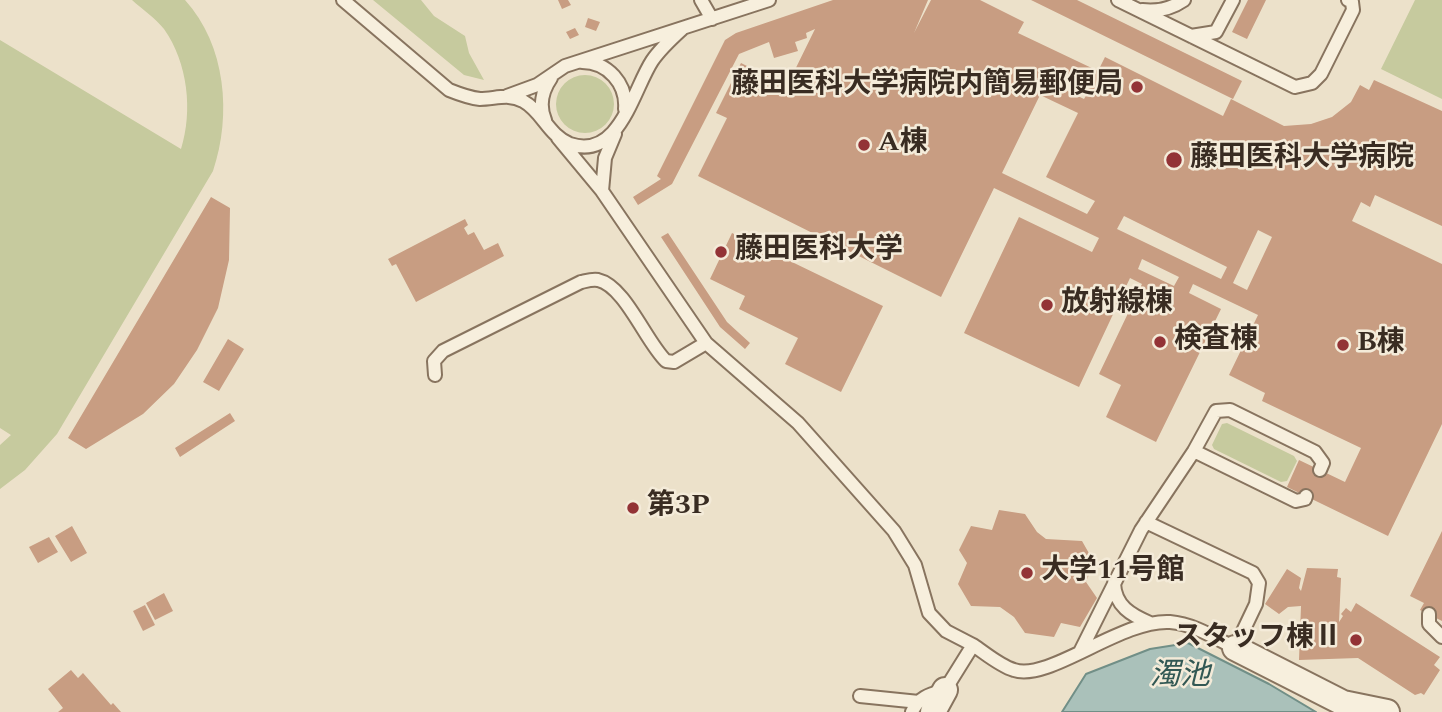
<!DOCTYPE html>
<meta charset="utf-8">
<style>
body{margin:0}
canvas{display:block;background:#ece1ca}
</style>
<canvas width="1442" height="712"></canvas>
<script>
const ctx = document.querySelector('canvas').getContext('2d');
ctx.lineJoin = 'round';
function fill(path, color) { ctx.fillStyle = color; ctx.fill(path, 'evenodd'); }
function trace(path, color, width, dash) { ctx.strokeStyle = color; ctx.lineWidth = width; ctx.lineCap = dash ? 'butt' : 'round'; ctx.setLineDash(dash || []); ctx.stroke(path); }
function drawText(font, color, halo, rows, align = 'center') {
  ctx.font = font + ' Spectral,"Noto Sans JP",serif'; ctx.lineWidth = 5; ctx.setLineDash([]); ctx.textBaseline = 'middle'; ctx.strokeStyle = halo; ctx.fillStyle = color; for (const [text, x, y, turn = 0] of rows) {
    ctx.save(); ctx.translate(x, y); ctx.rotate((+turn || 0) * Math.PI / 180); ctx.textAlign = isNaN(turn) ? turn : align; if (halo) ctx.strokeText(text, 0, 0); ctx.fillText(text, 0, 0); ctx.restore();
  }
}
fill(new Path2D(`
 M132,0H185C226,45 232,115 213,171L57,434L25,470L0,489V445L11,435L0,428V40L181,149C193,111 188,63 164,29C155,18 142,9 132,0Z
 M373,0H421L434,16L465,36L469,53L484,80L464,75Z
 M1415,0H1442V99L1381,69Z
 M556 104a29 29 0 1 1 58 0a29 29 0 1 1-58 0Z
 M1227,423L1294,456L1297,461L1287,481L1281,482L1214,449L1212,445L1222,424Z`), '#c6ca9e');
const water = new Path2D(`
 M1188,643L1269,684L1316,712H1062L1086,674L1150,649Z`);
fill(water, '#aac1ba');
trace(water, '#718f87', 2);
fill(new Path2D(`
 M558,0H568L571,5L562,9Z
 M833,0H928L914,33L931,0H980L1024,22L1018,33L1098,71L1105,57L1223,116L1231,99L1284,126L1311,124L1332,117L1351,102L1360,85L1369,90L1374,80L1442,111V226L1375,195L1370,207L1361,202L1352,221L1442,264V424L1388,536L1287,487L1299,460L1345,482L1361,448L1262,401L1265,393L1229,375L1258,315L1193,284L1189,293L1221,309L1156,442L1106,417L1121,385L1099,374L1142,284L1130,278L1079,387L964,333L1019,217L1092,252L1099,238L994,188L941,297L698,176L727,118L716,113L741,63L787,86L815,29L806,33L807,38L795,42L798,51L774,58L769,42L739,54L672,184L638,205L633,197L661,179L657,176L725,40L736,33ZM1052,71L1090,89L1084,99L1047,81ZM1040,95L1078,113L1046,177L1095,201L1087,214L1002,173ZM1124,216L1227,267L1221,279L1117,229ZM1258,230L1272,237L1247,290L1233,283ZM1142,259L1179,277L1174,286L1138,269Z
 M1031,0H1077L1242,81L1233,99Z
 M1248,0H1266L1247,39L1232,32Z
 M588,18L600,22L596,31L585,27Z
 M575,28L579,35L570,39L566,32Z
 M211,197L230,208L229,260L218,308L197,350L174,384L143,414L86,449L68,438Z
 M465,219L468,225L464,228L468,235L474,232L484,250L498,243L504,256L416,302L396,264L392,266L388,259Z
 M668,233L727,322L750,343L745,349L720,327L661,237Z
 M732,233L883,306L841,392L785,364L798,338L739,309L745,296L710,279Z
 M228,339L244,349L219,391L203,382Z
 M230,413L235,421L180,457L175,448Z
 M999,510L1025,514L1037,532L1046,539L1082,541L1094,562L1086,582L1097,598L1080,627L1061,623L1054,637L1025,633L1014,617L1000,607L971,606L958,584L967,563L959,550L971,526L992,530Z
 M72,526L87,553L71,562L55,536Z
 M1442,531V621L1420,610L1424,603L1410,596Z
 M49,537L58,552L38,563L29,547Z
 M1307,568L1338,569L1337,577L1341,578L1339,622L1343,616L1341,614L1346,608L1351,612L1356,603L1440,657L1434,665L1440,670L1424,695L1421,693L1415,695L1358,658L1299,660L1301,606L1288,607L1279,614L1265,604L1287,569L1301,578L1299,588L1301,591Z
 M164,593L173,611L155,620L146,603Z
 M145,605L155,625L143,631L133,611Z
 M71,670L78,678L83,673L111,705L113,703L121,712H58L63,708L48,689Z`), '#c89d82');
const service = new Path2D(`
 M343,0L449,90C459,94 469,98 480,99C495,99 509,93 523,101C542,111 549,136 570,144C619,161 633,90 652,61C660,49 671,39 682,29
 M701,0L712,19
 M1118,0L1295,87L1312,83L1321,74L1353,10L1352,2L1348,0
 M1142,10C1158,12 1171,9 1184,0
 M1191,36L1216,32L1233,0
 M582,62C608,62 627,84 625,109
 M507,96L537,85L565,66L769,0
 M545,120C539,106 542,91 551,78
 M558,138L602,191L706,343L798,423L894,531L915,565L929,613L946,631L973,645L945,690C931,694 918,697 912,712
 M602,191L605,158L615,134
 M435,375L434,361L443,351L581,282C586,281 592,279 598,280C625,286 646,342 666,361L674,362L706,343
 M1194,451L1296,501L1305,499L1306,496
 M1114,583C1115,606 1131,615 1150,623
 M1429,614V624L1442,637
 M973,645C985,653 1000,666 1014,670C1049,682 1121,619 1170,622C1194,624 1215,638 1235,648L1256,604L1259,583L1253,573L1146,522
 M1080,652L1141,530L1194,451L1216,411L1230,410L1315,452L1323,463L1320,470
 M860,696L919,702`);
const minor = new Path2D(`
 M1235,648L1343,703L1387,712
 M933,712L945,690`);
trace(service, '#88745f', 16);
trace(minor, '#88745f', 28);
trace(service, '#f7efdd', 12);
trace(minor, '#f7efdd', 24);
for (const [x, y, r, color] of [
 [1137,87,7,"#933336"],
 [864,145,7,"#933336"],
 [1174,160,9,"#933336"],
 [721,252,7,"#933336"],
 [1047,305,7,"#933336"],
 [1160,342,7,"#933336"],
 [1343,345,7,"#933336"],
 [633,508,7,"#933336"],
 [1027,573,7,"#933336"],
 [1356,640,7,"#933336"]
]) { const dot = new Path2D(); dot.arc(x, y, r, 0, 2 * Math.PI); ctx.fillStyle = color; ctx.fill(dot); trace(dot, '#f4ebd9', 2.5); }
drawText('bold 28px', '#392c22', '#f4ebd9', [
 ["藤田医科大学病院内簡易郵便局",1123,87,"right"],
 ["A棟",878,145],
 ["藤田医科大学病院",1190,160],
 ["藤田医科大学",735,252],
 ["放射線棟",1061,305],
 ["検査棟",1174,342],
 ["B棟",1357,345],
 ["第3P",647,508],
 ["大学11号館",1041,573],
 ["スタッフ棟Ⅱ",1342,640,"right"]
], 'left');
drawText('italic 30px', '#325854', '#f4ebd9', [
 ["濁池",1180,678]
]);
</script>
